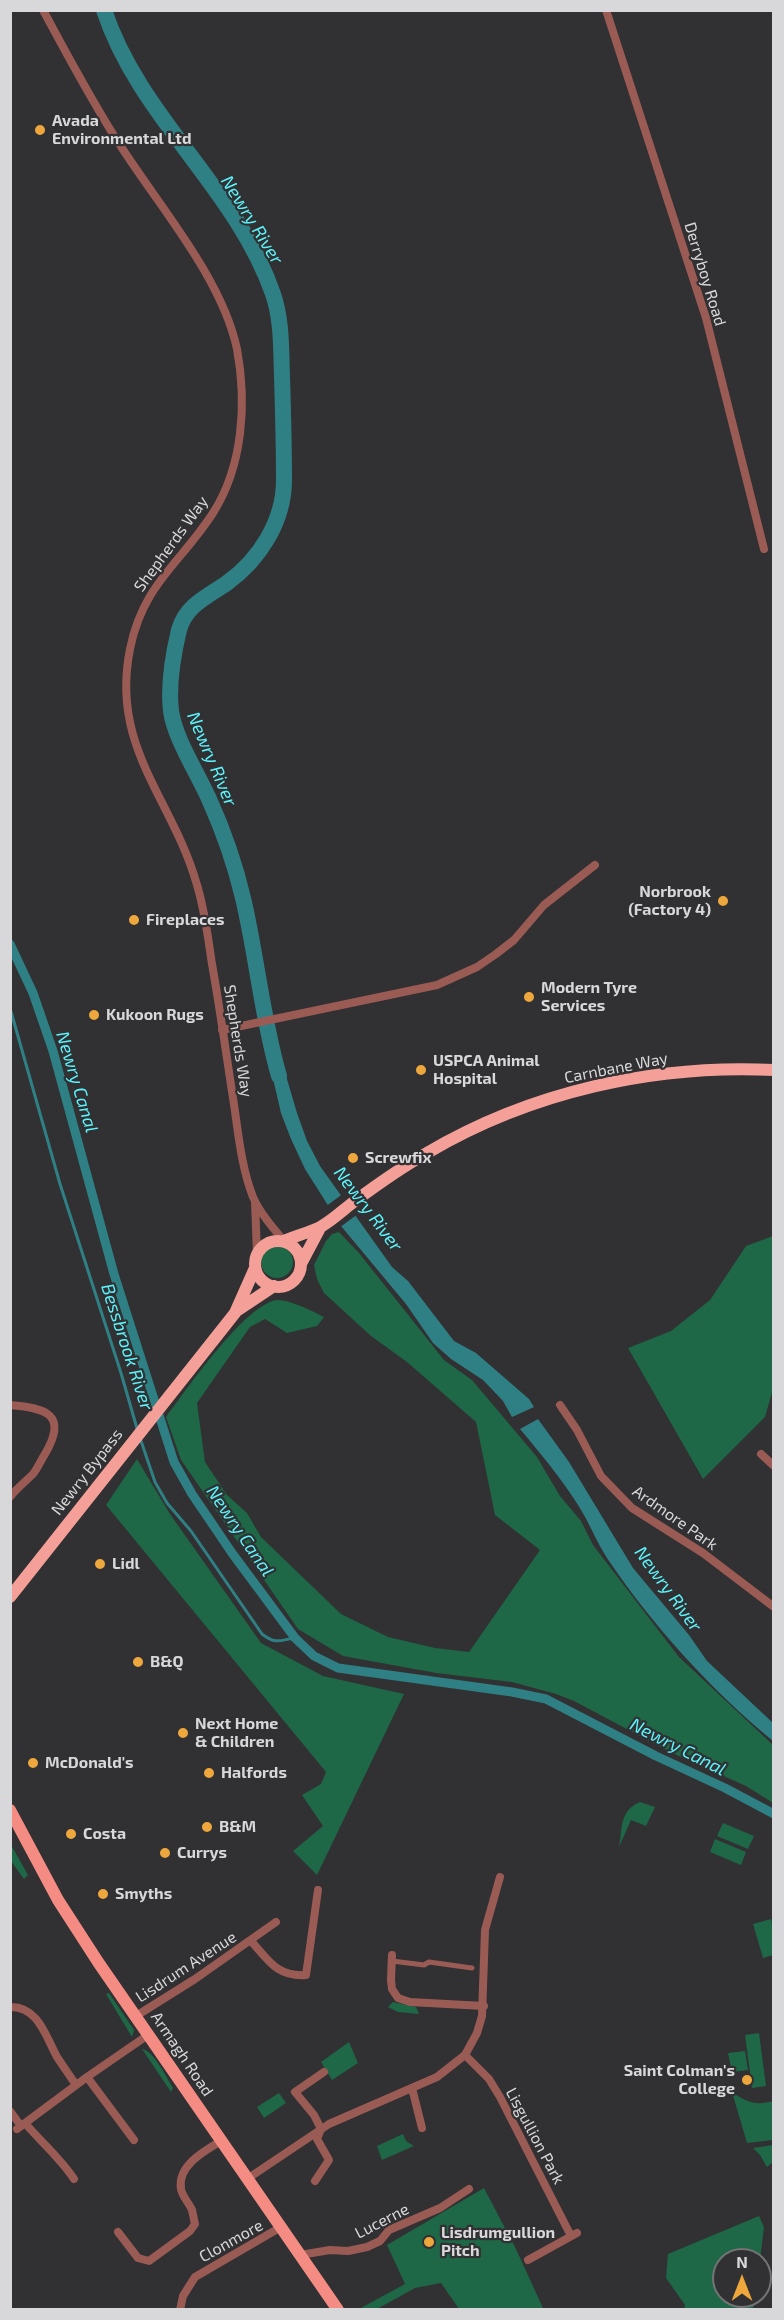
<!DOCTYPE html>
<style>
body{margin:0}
#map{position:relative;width:784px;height:2320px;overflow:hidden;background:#313032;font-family:"Exo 2",sans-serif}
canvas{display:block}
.frame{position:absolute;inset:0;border:12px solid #d8d7d9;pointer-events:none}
.north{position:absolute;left:712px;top:2248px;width:60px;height:60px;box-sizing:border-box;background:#313032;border:2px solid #747375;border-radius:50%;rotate:0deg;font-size:16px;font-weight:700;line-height:24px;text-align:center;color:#d8d7d9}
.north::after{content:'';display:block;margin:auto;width:21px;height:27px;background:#eea73d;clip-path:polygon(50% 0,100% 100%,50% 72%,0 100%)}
</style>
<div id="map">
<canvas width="784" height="2320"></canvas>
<div class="frame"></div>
<div class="north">N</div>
</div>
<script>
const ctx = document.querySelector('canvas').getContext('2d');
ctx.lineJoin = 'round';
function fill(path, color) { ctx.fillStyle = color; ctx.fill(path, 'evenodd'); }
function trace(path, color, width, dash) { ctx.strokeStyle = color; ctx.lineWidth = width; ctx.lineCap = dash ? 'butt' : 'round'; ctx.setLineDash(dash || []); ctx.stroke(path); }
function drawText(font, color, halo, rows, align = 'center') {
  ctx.font = font + ' "Exo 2",sans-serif'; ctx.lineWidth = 4.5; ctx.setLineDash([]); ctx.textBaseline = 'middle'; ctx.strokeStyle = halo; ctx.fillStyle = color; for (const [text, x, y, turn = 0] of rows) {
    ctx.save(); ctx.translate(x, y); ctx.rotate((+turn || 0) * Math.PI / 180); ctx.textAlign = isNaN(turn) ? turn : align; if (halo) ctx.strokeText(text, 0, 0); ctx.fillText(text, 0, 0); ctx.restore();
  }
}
fill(new Path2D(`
 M339,1232L359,1253L444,1360L472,1380L537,1457L560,1496L581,1521L593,1545L679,1657L773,1745V1803L746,1786L670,1752L574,1701L556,1694L512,1682L436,1673L343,1656L298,1629L181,1460L166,1417C186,1390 244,1306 276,1300C288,1299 313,1311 324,1317L317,1326L287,1333L265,1319L250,1327L197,1403L205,1462L227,1495L247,1513L261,1537L341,1614L388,1637L435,1648L469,1652L540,1550L495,1515L476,1422L407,1362L371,1336L324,1293L317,1279L314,1265L326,1241L332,1234Z
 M773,1236V1389L765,1417L703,1479L628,1348L671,1331L710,1300L746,1246Z
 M261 1262a16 16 0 1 1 32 0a16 16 0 1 1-32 0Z
 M137,1459L170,1514L261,1643L323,1676L404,1694L317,1875L293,1851L323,1826L302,1795L321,1784L326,1772L106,1505Z
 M640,1802L655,1807L646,1826L631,1820L619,1847C623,1827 619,1811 640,1802Z
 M723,1823L754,1836L748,1849L717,1836Z
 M715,1839L746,1852L741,1865L710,1852Z
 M10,1843L28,1875L24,1879L11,1861Z
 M771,1919L773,1928V1955L763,1958L753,1924Z
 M109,1993L134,2030L132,2037L106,1994Z
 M393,2002L416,2007L419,2014L398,2012L388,2007Z
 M759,2033L766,2086L752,2088L745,2035Z
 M349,2042L358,2063L332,2080L321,2062Z
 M142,2049C155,2052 166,2077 173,2088L171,2092Z
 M745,2051L748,2070L732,2072L728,2053Z
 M732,2092C746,2102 756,2106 773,2101V2140L747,2143Z
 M279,2093L286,2103L264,2118L257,2107Z
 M403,2134L406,2141L414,2146L382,2160L377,2146Z
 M773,2145V2162L767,2167L760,2155L753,2148Z
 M484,2188L516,2249L543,2308L539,2310L459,2309L441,2283L415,2288L377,2309H359L405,2284L387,2245Z
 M759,2216L764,2227L760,2260H724V2296H755L753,2309H684L685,2305L666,2278L668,2254Z`), '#1e6747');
fill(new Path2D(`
 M279,1052L297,1113L307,1141L320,1166L392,1267L408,1281L454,1341L476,1353L529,1399L534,1407L512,1417L503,1401L483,1380L451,1359L433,1343L406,1304L341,1226L305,1169L291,1139L281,1113L268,1057Z
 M538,1419L569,1462L633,1568L689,1635L707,1661L773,1723V1741C711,1690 652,1625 607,1558C596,1541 589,1522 578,1505C561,1478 541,1454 520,1429Z`), '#2f8085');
fill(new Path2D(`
 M344,1193L359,1213L339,1228L325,1207Z`), '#313032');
trace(new Path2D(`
 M10,1008L60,1184L121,1373L138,1432
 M140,1438L155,1482L167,1503L191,1531L262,1634C276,1645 280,1640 295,1638`), '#2f8085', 3);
trace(new Path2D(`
 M10,944L33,993L53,1051L114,1274L174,1462L192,1494L232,1553L295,1638L314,1656L338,1668L512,1692L546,1699L656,1756L725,1788L774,1814`), '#2f8085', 9);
trace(new Path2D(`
 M104,10C139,117 237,189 273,294C282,320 281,349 282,376C283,410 284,445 284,480C284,521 260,559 227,583C207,597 186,605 179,630C173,655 168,685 171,711C175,739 197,772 209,799C223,830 235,864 243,898C257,957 262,1018 279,1076`), '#2f8085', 16);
trace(new Path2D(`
 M392,1961L424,1965L429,1962L472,1968`), '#9b5b55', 5);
trace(new Path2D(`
 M43,10C68,56 92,102 120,145C159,206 222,278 237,349C247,403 243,466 213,513C180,564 143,584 130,649C110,748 173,799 197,885C205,911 208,938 212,964C220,1009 226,1053 233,1098C238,1130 241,1167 253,1197C260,1213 273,1228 284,1241
 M606,10L706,318L764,549
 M222,1030L437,985L477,967L496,954L514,940L544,905L595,865
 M255,1202L257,1254
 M10,1405C47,1408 68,1415 45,1454C41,1460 38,1468 33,1474C25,1482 17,1488 10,1497
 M560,1405L577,1430L601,1476L632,1508L703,1553L774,1607
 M761,1454L774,1466
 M251,1941C269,1961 277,1977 306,1975L318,1890
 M392,1955L391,1980L392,1989L398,1998L410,2002L484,2006
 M10,2007C38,2006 46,2037 57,2057C63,2066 70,2076 76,2085
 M136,2016L195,1979L276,1922
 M465,2055L489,2079L500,2097L571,2236
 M87,2077L134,2140
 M412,2088L422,2128
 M10,2111L21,2126
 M25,2123C41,2142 61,2159 74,2179
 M17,2129L87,2077L148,2035
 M247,2179L329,2124L437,2077L465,2055L477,2033L482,2016L485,1930L500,1877
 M315,2181L329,2160L317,2139L321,2129L314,2115L295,2092L324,2072
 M118,2232L138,2258L149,2261L190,2231L195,2224C194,2220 193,2214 192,2210C189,2203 182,2196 181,2189C177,2166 204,2151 221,2141
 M300,2255L330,2250L348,2251L367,2247L380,2241L389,2230L440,2208L469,2189
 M528,2260L577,2233
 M180,2310L183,2296L195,2277L281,2227`), '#9b5b55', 8);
trace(new Path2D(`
 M10,1810L58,1900L98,1962L338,2310`), '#f58c83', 12);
trace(new Path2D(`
 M255 1264a23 23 0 1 1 46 0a23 23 0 1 1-46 0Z
 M284,1241C295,1236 314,1231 322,1226C334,1219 344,1209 355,1201C378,1184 402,1167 427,1153C530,1092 654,1064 774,1070
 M302,1262L320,1228
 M238,1310L274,1286
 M10,1597L235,1313L255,1268`), '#f4a098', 12);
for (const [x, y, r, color] of [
 [40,130,6,"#eea73d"],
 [723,901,6,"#eea73d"],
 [134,920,6,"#eea73d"],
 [529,997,6,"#eea73d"],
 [94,1015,6,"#eea73d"],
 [421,1070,6,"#eea73d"],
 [353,1158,6,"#eea73d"],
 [100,1564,6,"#eea73d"],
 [138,1662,6,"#eea73d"],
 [183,1733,6,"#eea73d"],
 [33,1763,6,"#eea73d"],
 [209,1773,6,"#eea73d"],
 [207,1827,6,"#eea73d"],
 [71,1834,6,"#eea73d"],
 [165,1853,6,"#eea73d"],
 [103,1894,6,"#eea73d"],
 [747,2080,6,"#eea73d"],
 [429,2242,6,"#eea73d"]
]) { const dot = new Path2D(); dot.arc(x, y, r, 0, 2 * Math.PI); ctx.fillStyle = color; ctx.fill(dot); trace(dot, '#313032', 2); }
drawText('bold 16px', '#d8d7d9', '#313032', [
 ["Avada",52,121],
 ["Environmental Ltd",52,139],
 ["Norbrook",711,892,"right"],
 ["(Factory 4)",711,910,"right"],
 ["Fireplaces",146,920],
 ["Modern Tyre",541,988],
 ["Services",541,1006],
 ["Kukoon Rugs",106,1015],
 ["USPCA Animal",433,1061],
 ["Hospital",433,1079],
 ["Screwfix",365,1158],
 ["Lidl",112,1564],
 ["B&Q",150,1662],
 ["Next Home",195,1724],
 ["& Children",195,1742],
 ["McDonald's",45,1763],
 ["Halfords",221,1773],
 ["B&M",219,1827],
 ["Costa",83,1834],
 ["Currys",177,1853],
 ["Smyths",115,1894],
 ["Saint Colman's",735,2071,"right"],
 ["College",735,2089,"right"],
 ["Lisdrumgullion",441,2233],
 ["Pitch",441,2251]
], 'left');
drawText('16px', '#d8d7d9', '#313032', [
 ["Derryboy Road",705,274,73],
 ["Shepherds Way",171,544,-54],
 ["Shepherds Way",238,1041,81],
 ["Carnbane Way",616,1068,-11],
 ["Newry Bypass",87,1472,-52],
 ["Ardmore Park",675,1518,35],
 ["Lisdrum Avenue",186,1967,-33],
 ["Armagh Road",182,2054,56],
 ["Lisgullion Park",535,2136,62],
 ["Lucerne",382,2221,-27],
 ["Clonmore",231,2241,-29]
]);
drawText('italic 18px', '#5bf4fc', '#313032', [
 ["Newry River",252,220,58],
 ["Newry River",212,759,67],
 ["Newry Canal",77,1082,73],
 ["Newry River",368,1209,53],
 ["Bessbrook River",127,1347,72],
 ["Newry Canal",240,1531,56],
 ["Newry River",668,1589,54],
 ["Newry Canal",678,1747,27]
]);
</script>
